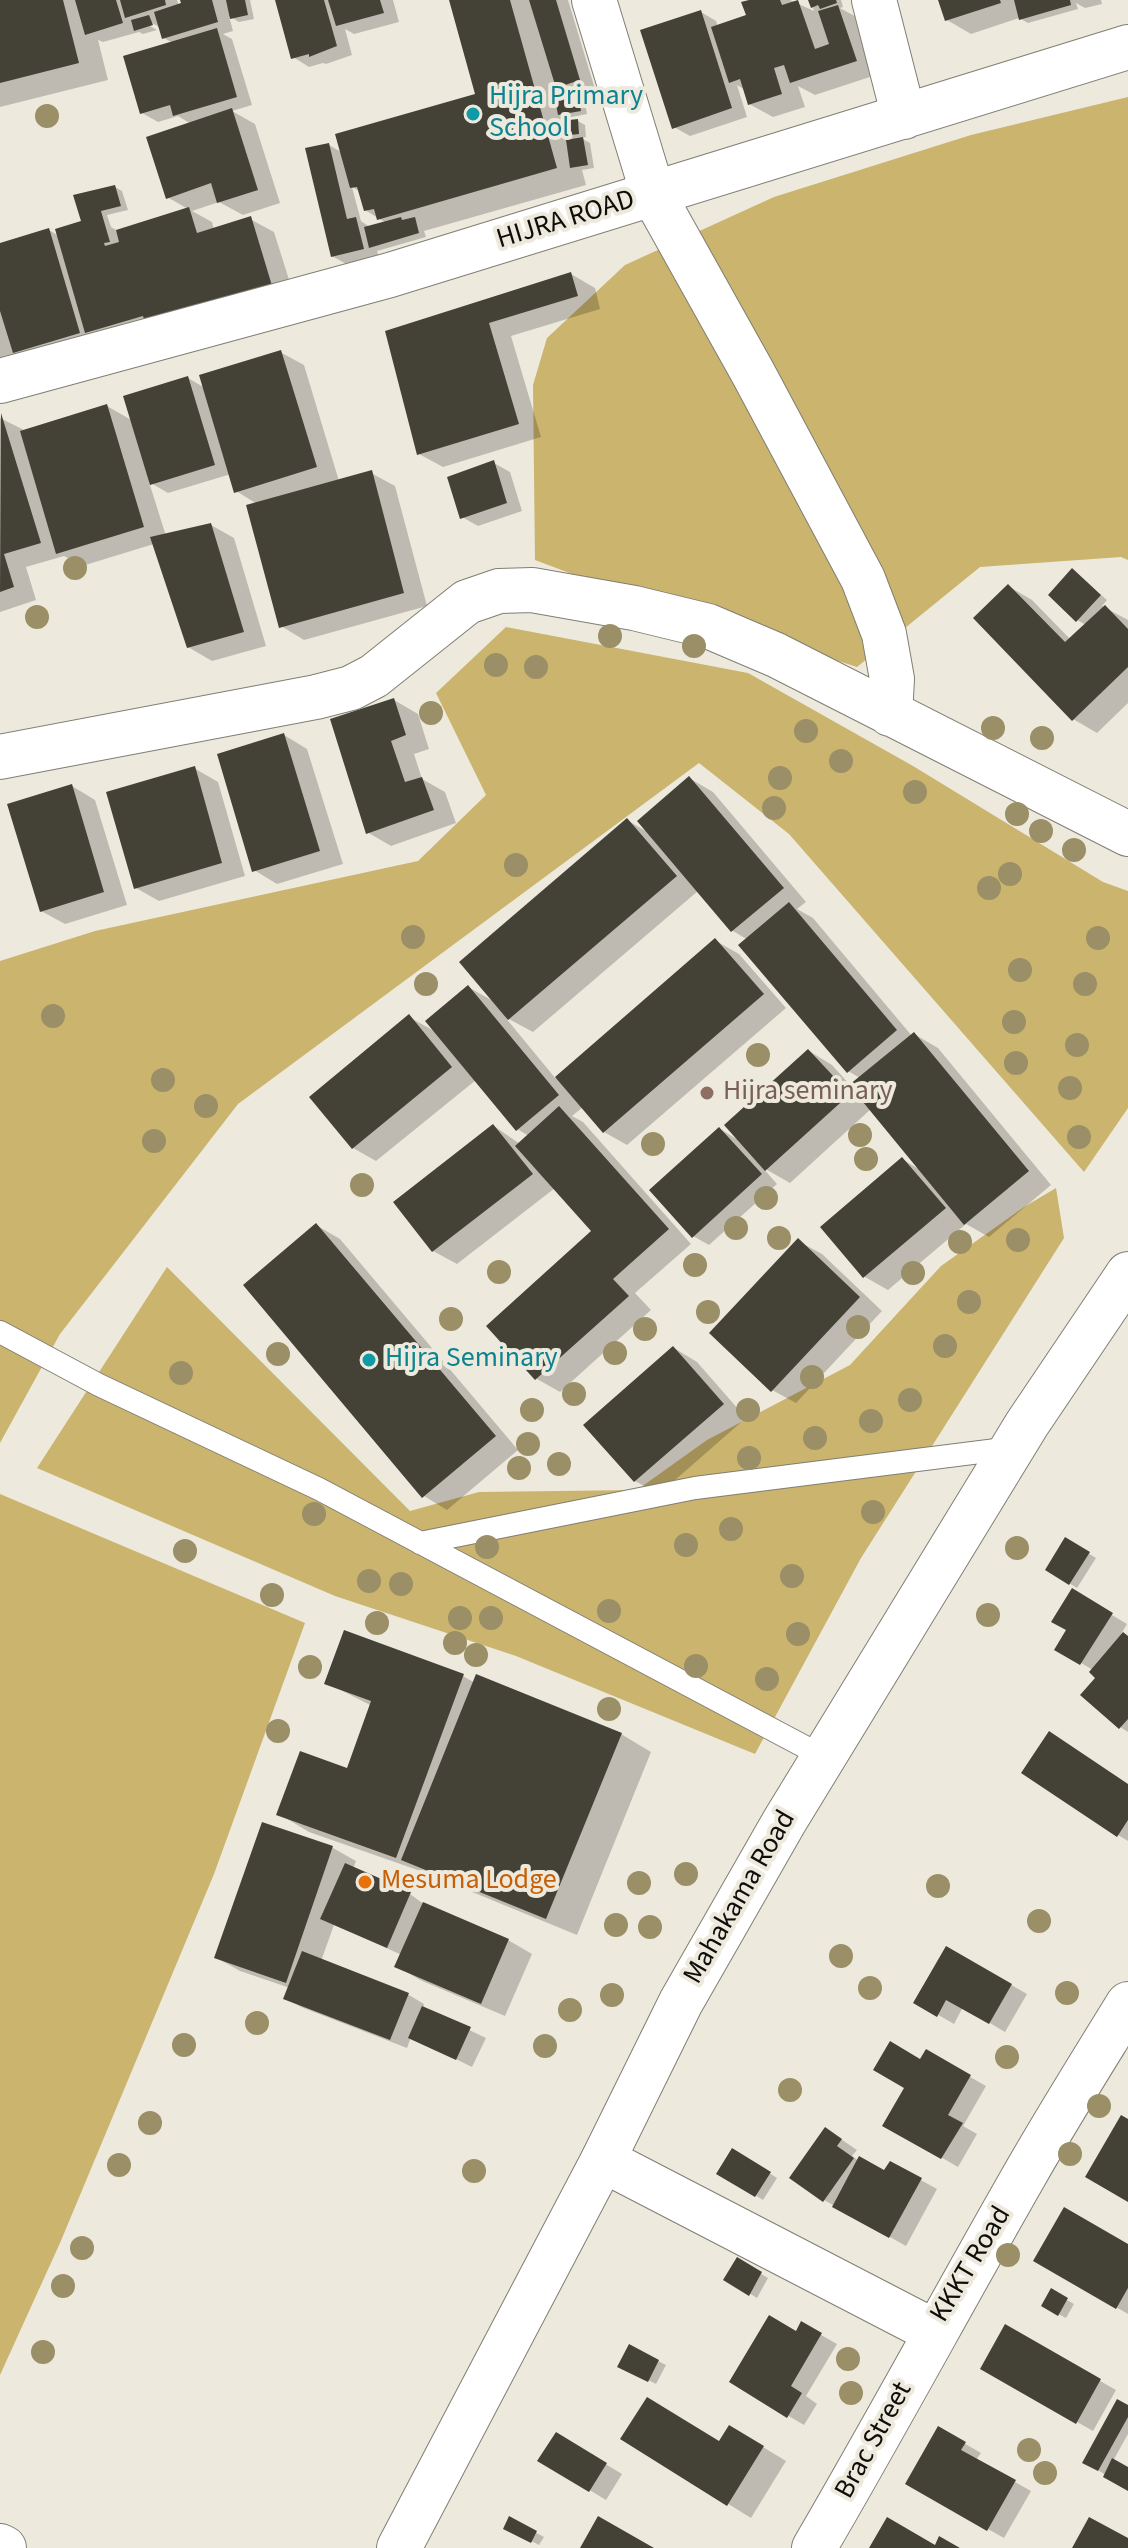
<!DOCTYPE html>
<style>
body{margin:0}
canvas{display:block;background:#ede9dd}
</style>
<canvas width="1128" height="2548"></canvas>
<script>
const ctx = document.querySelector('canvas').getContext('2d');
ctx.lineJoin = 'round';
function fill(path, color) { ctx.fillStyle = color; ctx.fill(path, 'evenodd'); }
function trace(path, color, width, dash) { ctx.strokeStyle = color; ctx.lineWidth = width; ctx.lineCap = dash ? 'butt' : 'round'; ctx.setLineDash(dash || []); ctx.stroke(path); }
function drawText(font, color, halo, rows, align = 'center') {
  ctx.font = font + ' "Source Sans 3",sans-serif'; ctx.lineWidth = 8; ctx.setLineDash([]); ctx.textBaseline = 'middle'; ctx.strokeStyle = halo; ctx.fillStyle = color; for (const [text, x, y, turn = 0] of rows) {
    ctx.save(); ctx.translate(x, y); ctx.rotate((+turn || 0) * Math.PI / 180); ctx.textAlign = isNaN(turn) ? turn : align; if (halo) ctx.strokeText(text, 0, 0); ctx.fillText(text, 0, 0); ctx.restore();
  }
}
fill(new Path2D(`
 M1128,97V560L1121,557L980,567L857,667L596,583L535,560L533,385L547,338L625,265L774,197L971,135Z
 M506,627L748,673L913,766L1103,882L1128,891V1108L1084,1172L789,834L699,763L238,1104L60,1334L0,1443V961L95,931L418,861L486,795L436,693Z
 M1056,1188L1064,1238L861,1558L755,1754L516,1656L335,1596L37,1468L167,1267L410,1511L479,1492L637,1490L707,1440L850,1365L941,1266L1024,1207Z
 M0,1494L305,1623L214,1874L60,2243L0,2375Z`), '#cbb46d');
fill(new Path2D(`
 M0,0H177L179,6L184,5L182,0H250L254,19L239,22L229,16L233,31L223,34L232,39L252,105L232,111L255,124L280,203L243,215L219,202L192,211L212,222L214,230L250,219L274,232L296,302L0,369V245L49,230L59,236L84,223L115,187L122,191L128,210L107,215L111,227L118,231L188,209L167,197L191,124L178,116L158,122L142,113L173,43L164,38L161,28L145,19L143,22L157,30L143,34L139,32L103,42L98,40L108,80L0,107Z
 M277,0H393L399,22L354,34L345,29L352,55L326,64L323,63L309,67L293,57Z
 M451,0H568L595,89L580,94L584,97L587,114L567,118L568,122L578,121L585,125L586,137L581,138L590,143L594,168L582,170L586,185L424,231L426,237L377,251L379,257L348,265L332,256L329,145L343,153L477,95ZM559,87L570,93L561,95ZM352,187L361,192L365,210L386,223L371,228L361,221Z
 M755,0H790L814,11L810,0H841L843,7L840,8L862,20L879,74L815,95L798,86L805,107L773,117L749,104L745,90L737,85L747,117L690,136L674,127L701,12L716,21L718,27L749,17Z
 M941,0H1101L1102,4L1085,8L1076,3L1078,9L1028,23L1019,18L971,34L947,20Z
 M571,274L595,288L600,309L511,336L541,437L443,467L419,454L388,332Z
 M280,352L304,365L339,481L371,473L395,486L427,606L304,640L281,626L257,504L236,491L231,474L168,493L149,482L166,536L211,525L234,538L266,646L212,661L188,647L154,544L82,566L64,556L26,567L36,600L0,612V418L26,431L107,406L133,421L188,378L205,388Z
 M494,463L510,472L522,511L478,526L462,517Z
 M1073,571L1107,600L1102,606L1128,620V703L1097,733L1073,719L1008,586L1032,600L1071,640L1086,625L1077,620Z
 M394,700L418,714L429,749L414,754L422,779L445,792L456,823L391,846L367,832Z
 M284,735L307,749L343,864L277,884L254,870Z
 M194,768L218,782L245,876L159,901L136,888Z
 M689,778L713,792L806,902L797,909L813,918L912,1036L914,1034L938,1048L1051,1185L989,1237L966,1224L888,1290L865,1277L823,1227L902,1159L922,1171L871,1109L790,1183L762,1167L777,1184L709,1245L693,1236L720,1129L740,1141L809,1051L832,1065L851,1086L860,1078L848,1071L748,940L733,931L698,891L533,1032L505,1017L556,1079L716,941L739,954L786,1008L627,1145L604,1132L583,1107L572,1116L583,1122L691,1244L635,1293L651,1310L560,1392L537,1379L489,1326L594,1231L555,1188L457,1264L433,1251L494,1126L520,1144L529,1136L517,1129L476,1080L376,1161L353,1148L409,1017L436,1032L468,987L495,1002L627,820L649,833Z
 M72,786L95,800L127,905L65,924L41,911Z
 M316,1225L340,1239L518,1450L447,1510L424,1496Z
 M798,1241L822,1254L882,1311L796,1403L772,1390Z
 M674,1348L697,1362L746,1418L659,1494L635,1481L586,1425Z
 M1066,1540L1096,1558L1077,1588L1048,1570Z
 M1072,1591L1127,1624L1121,1634L1128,1637V1732L1120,1727L1093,1670L1057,1649L1069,1629Z
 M463,1676L475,1683L621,1734L651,1752L577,1935L426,1873L309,1832L279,1814L348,1770L372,1706L327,1683Z
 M1128,1784V1841L1118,1835Z
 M263,1824L333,1848L356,1861L353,1869L410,1894L425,1905L508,1940L532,1954L505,2016L420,1980L397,1966L402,1955L334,1925L321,1961L409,1995L424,2004L423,2008L486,2038L472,2067L411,2037L407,2048L301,2007L286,1998L290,1988L240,1971L217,1958Z
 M947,1948L1027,1994L1005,2032L963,2007L954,2024L916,2002Z
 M926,2052L986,2086L963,2126L977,2134L958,2167L885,2125Z
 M826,2129L857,2150L852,2156L859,2161L885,2172L890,2163L937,2189L906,2246L824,2200L792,2178Z
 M733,2150L777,2178L763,2200L719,2173Z
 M1128,2246V2314L1036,2261Z
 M738,2260L768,2278L757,2298L726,2279Z
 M1052,2291L1074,2304L1066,2318L1043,2306Z
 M802,2324L837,2344L806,2396L817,2404L804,2425L731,2382L797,2334Z
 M1005,2327L1116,2390L1093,2431L982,2368Z
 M630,2347L666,2365L656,2384L620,2366Z
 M1128,2407V2434L1113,2461L1128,2469V2489L1085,2462Z
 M938,2428L981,2453L976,2460L1031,2491L1004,2538L907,2484Z
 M556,2434L622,2474L606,2500L540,2460Z
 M623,2439L720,2443L753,2441L786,2461L751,2518Z
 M510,2519L544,2537L539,2545L506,2528Z`), '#0003');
fill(new Path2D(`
 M0,0H63L79,63L0,83Z
 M75,0H116L123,23L85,35Z
 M120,0H165L166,5L125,18Z
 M180,0H212L218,22L162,39L154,12L181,3Z
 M226,0H245L248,15L230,19Z
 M275,0H324L337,46L309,57V54L291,59Z
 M328,0H380L384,13L336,26Z
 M449,0H510L557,168L377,220L374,209L364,211L357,187L350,188L335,134L475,94Z
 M529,0H556L580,80L556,88Z
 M749,0H780L782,5L798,0L815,49L829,44L818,11L838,5L857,61L790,83L784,65L774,68L782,94L748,105L740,79L729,83L711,27L746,15L741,2Z
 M808,0H836L837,3L820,9L818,5L811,8Z
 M938,0H1000L1001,3L945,21Z
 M1014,0H1070L1071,5L1019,20Z
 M701,10L732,108L672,129L640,30Z
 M149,15L153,25L134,31L131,20Z
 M217,28L237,97L173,116L170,105L140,114L123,56Z
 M577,90L581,111L558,115L554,94Z
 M232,108L258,190L217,203L211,183L166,199L146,137Z
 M578,119L579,134L561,136L560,121Z
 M583,137L588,165L570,168L566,140Z
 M329,143L347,219L356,217L364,249L331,257L305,148Z
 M115,185L121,206L101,211L110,242L104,243L105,246L119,242L116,230L189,207L197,233L251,216L273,289L147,329L143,316L85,333L55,229L81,221L73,195Z
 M401,217L402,220L415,217L419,233L369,248L364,227Z
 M49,228L80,333L13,353L0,311V243Z
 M571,272L578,296L489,323L519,424L417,455L385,331Z
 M281,350L317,467L234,493L199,375Z
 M188,376L215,465L150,485L123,396Z
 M107,404L144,527L56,554L20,431Z
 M1,413L41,543L4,554L14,587L0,592Z
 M494,460L507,503L460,519L447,477Z
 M372,470L404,593L279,628L246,505Z
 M211,523L244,632L187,648L150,537Z
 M1072,568L1101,595L1076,622L1048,595Z
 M1008,584L1065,642L1105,605L1128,629V667L1072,721L973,618Z
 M394,698L406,735L391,741L405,782L422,777L434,810L366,834L330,719Z
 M284,733L320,851L252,872L217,754Z
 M195,766L222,863L134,889L106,792Z
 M689,776L784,888L731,932L637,821Z
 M72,784L104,892L40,912L7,804Z
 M627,818L677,876L508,1020L459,962Z
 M789,902L897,1030L847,1073L738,945Z
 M715,938L764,994L603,1133L555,1077Z
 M468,985L559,1095L516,1131L425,1021Z
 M409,1014L452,1067L352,1149L309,1097Z
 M914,1032L1029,1171L964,1225L849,1085Z
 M808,1049L850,1094L765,1171L724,1125Z
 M559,1106L669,1229L613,1279L629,1296L535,1380L486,1326L591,1231L515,1146Z
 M493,1124L533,1174L432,1252L393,1202Z
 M719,1127L762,1174L692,1238L649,1190Z
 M902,1157L946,1208L863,1278L820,1227Z
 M316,1223L496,1436L422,1498L243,1285Z
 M798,1238L860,1297L771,1392L709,1333Z
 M673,1346L724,1404L634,1482L583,1425Z
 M1065,1537L1090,1552L1069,1585L1045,1570Z
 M1072,1588L1113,1613L1080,1665L1054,1650L1066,1630L1051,1622Z
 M344,1630L464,1674L396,1858L276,1815L300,1751L347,1768L371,1701L324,1684Z
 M1123,1632L1128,1636V1719L1119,1729L1080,1695L1095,1678L1089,1672Z
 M476,1674L622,1733L546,1919L401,1860Z
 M1049,1731L1128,1784V1820L1117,1837L1021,1773Z
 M262,1822L333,1846L286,1983L214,1958Z
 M345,1863L411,1892L387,1948L320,1919Z
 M423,1902L509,1939L481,2004L394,1967Z
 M946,1946L1012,1984L989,2024L946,2000L937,2017L913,2003Z
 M302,1951L409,1993L390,2040L283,1999Z
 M422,2006L471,2027L456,2060L408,2038Z
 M890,2041L920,2059L926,2049L971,2075L948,2115L963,2123L941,2159L882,2126L904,2088L873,2070Z
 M1121,2115L1128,2119V2202L1085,2177Z
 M825,2127L842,2139L837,2146L854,2158L823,2202L789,2178Z
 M732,2148L771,2172L755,2197L716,2174Z
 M859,2156L884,2170L890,2161L922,2178L889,2238L832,2207Z
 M1064,2207L1128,2244V2288L1116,2309L1033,2261Z
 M737,2257L762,2272L749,2296L723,2280Z
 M1051,2288L1068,2298L1058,2316L1041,2306Z
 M769,2315L796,2331L801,2321L822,2333L791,2386L802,2393L787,2418L729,2382Z
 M1005,2324L1101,2379L1076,2424L980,2369Z
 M629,2344L659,2360L648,2382L617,2367Z
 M647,2397L719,2441L729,2425L764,2446L727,2506L620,2439Z
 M1117,2399L1128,2405V2417L1098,2471L1082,2463Z
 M938,2426L966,2442L961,2450L1016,2480L987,2531L905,2484Z
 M556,2432L607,2463L589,2492L537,2461Z
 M1112,2458L1128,2467V2491L1103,2477Z
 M509,2516L537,2531L531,2543L503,2529Z
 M598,2516L654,2548H580Z
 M887,2517L935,2545L939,2536L960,2548H869Z
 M1089,2517L1128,2538V2548H1072Z`), '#444137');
const service = new Path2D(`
 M0,1332L99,1385L319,1489L824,1757
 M420,1543L695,1488L1012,1448`);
const minor = new Path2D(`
 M594,0L653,194L753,373L863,579L884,634L892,679L890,714
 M874,0L904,117
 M0,381L390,275L1128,47
 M0,757L316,697L351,688L374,676L467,602L499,591L532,590L634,608L708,626L776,655L1128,834
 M603,2160L935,2332
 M0,2546L4,2548
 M814,2548C886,2425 953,2300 1024,2176C1057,2118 1093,2061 1128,2004`);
const tertiary = new Path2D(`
 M399,2548L603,2160L681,2002L784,1822L1027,1424L1128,1274`);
trace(service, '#817e73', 24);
trace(minor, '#817e73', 46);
trace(tertiary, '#817e73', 46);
trace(service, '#fff', 22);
trace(minor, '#fff', 44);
trace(tertiary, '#fff', 44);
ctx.fillStyle = '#9a8f66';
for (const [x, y] of [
 [47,116],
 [75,568],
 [37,617],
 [610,636],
 [694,646],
 [496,665],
 [536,667],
 [431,713],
 [993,728],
 [806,731],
 [1042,738],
 [841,761],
 [780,778],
 [915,792],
 [774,808],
 [1017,814],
 [1041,831],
 [1074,850],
 [516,865],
 [1010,874],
 [989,888],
 [413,937],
 [1098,938],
 [1020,970],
 [426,984],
 [1085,984],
 [53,1016],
 [1014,1022],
 [1077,1045],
 [758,1055],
 [1016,1063],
 [163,1080],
 [1070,1088],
 [206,1106],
 [860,1135],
 [1079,1137],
 [154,1141],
 [653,1144],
 [866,1159],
 [362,1185],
 [766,1198],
 [736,1228],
 [779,1238],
 [1018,1240],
 [960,1242],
 [695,1265],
 [499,1272],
 [913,1273],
 [969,1302],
 [708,1312],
 [451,1319],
 [858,1327],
 [645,1329],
 [945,1346],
 [615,1353],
 [278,1354],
 [181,1373],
 [812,1377],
 [574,1394],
 [910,1400],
 [532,1410],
 [748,1410],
 [871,1421],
 [815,1438],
 [528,1444],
 [749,1458],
 [559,1464],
 [519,1468],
 [873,1512],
 [314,1514],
 [731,1529],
 [686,1545],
 [487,1547],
 [1017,1548],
 [185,1551],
 [792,1576],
 [369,1581],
 [401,1584],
 [272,1595],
 [609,1611],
 [988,1615],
 [460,1618],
 [491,1618],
 [377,1623],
 [798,1634],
 [455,1643],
 [476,1655],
 [696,1666],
 [310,1667],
 [767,1679],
 [609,1709],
 [278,1731],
 [686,1874],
 [639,1883],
 [938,1886],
 [1039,1921],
 [616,1925],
 [650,1927],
 [841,1956],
 [870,1988],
 [1067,1993],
 [612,1995],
 [570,2010],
 [257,2023],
 [184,2045],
 [545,2046],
 [1007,2057],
 [790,2090],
 [1099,2106],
 [150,2123],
 [1070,2154],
 [119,2165],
 [474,2171],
 [82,2248],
 [1008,2255],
 [63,2286],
 [43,2352],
 [848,2359],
 [851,2393],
 [1029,2450],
 [1045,2473]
]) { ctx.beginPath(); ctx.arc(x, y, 12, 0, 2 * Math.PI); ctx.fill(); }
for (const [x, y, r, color] of [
 [473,114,8,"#0f9aa8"],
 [707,1093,8,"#8d6e63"],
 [369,1360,8,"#0f9aa8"],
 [365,1882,8,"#e8710a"]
]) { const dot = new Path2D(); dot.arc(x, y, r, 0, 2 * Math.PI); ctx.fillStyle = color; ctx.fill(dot); trace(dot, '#ede9dd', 3); }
drawText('28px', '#0d838f', '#ede9dd', [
 ["Hijra Primary",489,98],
 ["School",489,130],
 ["Hijra Seminary",385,1360]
], 'left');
drawText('28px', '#0f0d0a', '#ede9dd', [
 ["HIJRA ROAD",566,221,-17],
 ["Mahakama Road",741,1898,-60],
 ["KKKT Road",972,2265,-59],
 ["Brac Street",875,2441,-61]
]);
drawText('28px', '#785e54', '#ede9dd', [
 ["Hijra seminary",723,1093]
], 'left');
drawText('28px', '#c56008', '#ede9dd', [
 ["Mesuma Lodge",381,1882]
], 'left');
</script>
